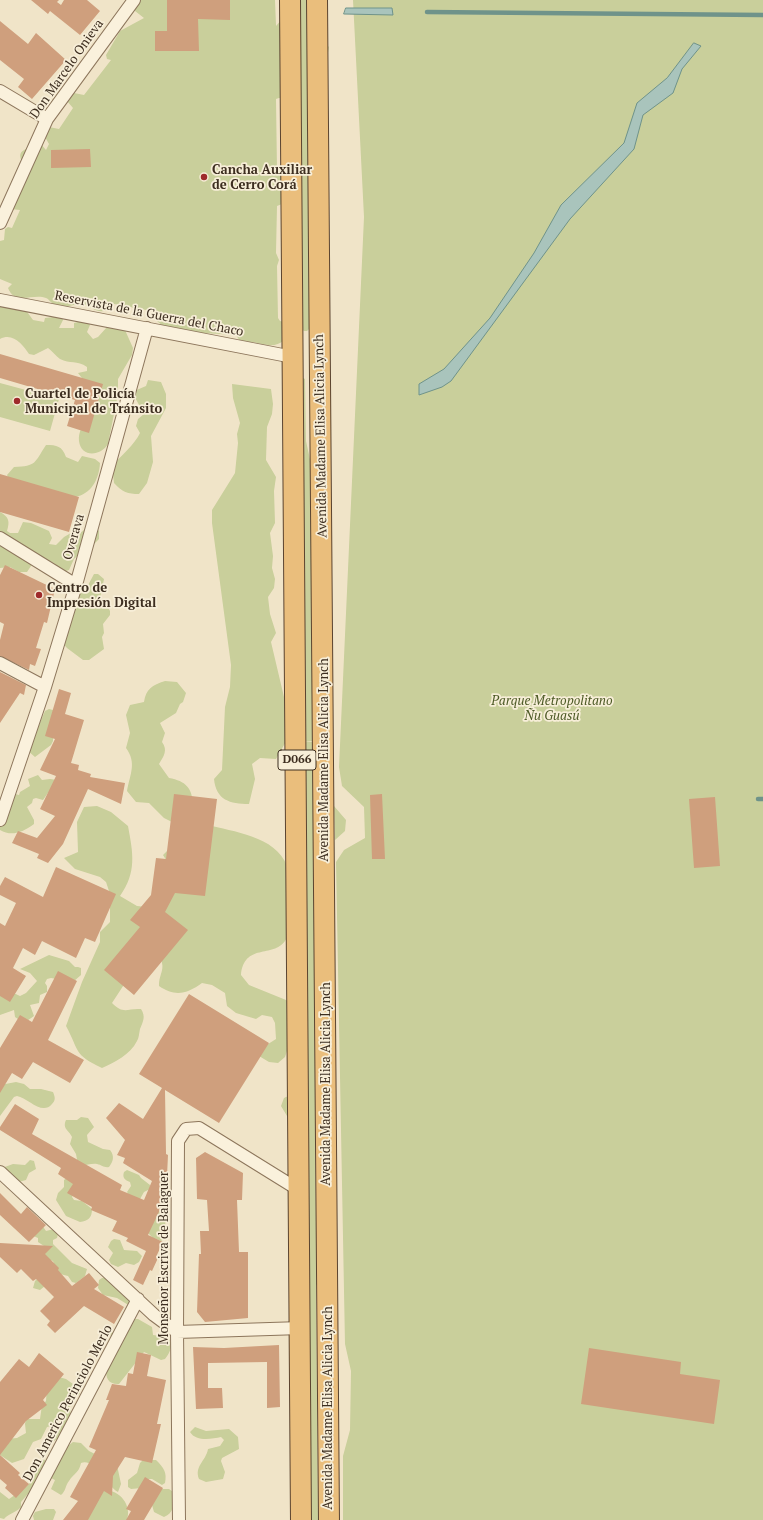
<!DOCTYPE html>
<meta charset="utf-8">
<style>
body{margin:0}
canvas{display:block;background:#f0e4c8}
</style>
<canvas width="763" height="1520"></canvas>
<script>
const ctx = document.querySelector('canvas').getContext('2d');
ctx.lineJoin = 'round';
function fill(path, color) { ctx.fillStyle = color; ctx.fill(path, 'evenodd'); }
function trace(path, color, width, dash) { ctx.strokeStyle = color; ctx.lineWidth = width; ctx.lineCap = dash ? 'butt' : 'round'; ctx.setLineDash(dash || []); ctx.stroke(path); }
function drawText(font, color, halo, rows, align = 'center') {
  ctx.font = font + ' "PT Serif",serif'; ctx.lineWidth = 3.5; ctx.setLineDash([]); ctx.textBaseline = 'middle'; ctx.strokeStyle = halo; ctx.fillStyle = color; for (const [text, x, y, turn = 0] of rows) {
    ctx.save(); ctx.translate(x, y); ctx.rotate((+turn || 0) * Math.PI / 180); ctx.textAlign = isNaN(turn) ? turn : align; if (halo) ctx.strokeText(text, 0, 0); ctx.fillText(text, 0, 0); ctx.restore();
  }
}
fill(new Path2D(`
 M140,0H275L276,26L283,18L292,0H313L318,36L329,47L327,58L307,64L310,328L307,331H304L301,328L281,241L282,204L277,206L276,253L279,260L277,266L278,318L280,321L284,322V340C275,349 263,344 253,342L246,345L240,341L236,335L203,333L199,334L181,329L165,328L157,321V312L109,303L108,310C98,313 96,310 88,306C83,303 69,305 65,308C61,307 56,307 53,304C50,302 49,299 46,298C33,293 15,306 8,288L12,284L0,279V241L4,240L5,229L8,227L12,228L20,210L10,209L25,167C13,148 26,151 40,143L46,150L49,144L45,137L49,127L59,129L73,108L67,101L74,93L84,95L111,60L107,59L106,55L120,31L144,18L135,11L136,4ZM279,98H295L285,174L277,171L276,99Z
 M353,0H763V1520H343V1456L350,1430L351,1371L345,1344L336,862L344,850L365,838L364,807L342,786L339,767L364,217Z
 M0,307L25,309L33,320L44,322L45,318L62,316L63,320L59,328H74V323L86,320L90,325L87,332L93,339L98,337L107,327L125,330L133,348L132,355L118,379V394L108,444C101,456 81,458 79,441C78,432 83,426 85,418C88,408 88,397 89,387L78,373L87,371V367C77,360 70,364 60,359C56,356 52,351 48,348L34,355L29,354C23,345 13,332 0,339Z
 M303,378L305,379L306,441L311,464L313,741H304Z
 M148,380L161,382L166,394V408L151,436L153,462L147,483L139,494C128,494 122,492 114,483L112,466C120,457 135,444 140,433L136,426L138,419L144,414L132,392L146,386Z
 M0,383L59,399L50,431L0,417Z
 M232,384L271,389L273,404L272,414L267,427L266,460L276,477L274,491L275,523L270,533L273,556L272,568L275,579L274,588L268,597L270,614L276,633L271,642L292,731L276,759L260,758L252,764L255,779L249,804C230,804 216,800 214,779L222,770L225,707L230,687L231,665L212,523V510L235,473L238,443L237,434L240,423L233,398Z
 M46,445C57,445 62,446 66,457L78,462L82,456L95,459L100,463C99,480 91,494 75,497C71,498 17,481 9,479L7,475L14,467C37,466 34,463 46,445Z
 M0,512C9,517 10,521 7,531L10,533H18L23,522L31,523L49,531L52,538L49,544L56,545L64,537L71,533L79,534L89,526L96,528L99,531V539L94,544H90L74,559L69,570L66,571L59,569C51,557 46,561 33,563L27,572H19L10,567L0,568Z
 M94,574H98L104,579L99,603L102,606L106,604L110,611V615L103,624L104,633L102,637L104,649L89,660H83L67,648L59,639L80,594L86,589Z
 M165,681L177,682L186,693L183,702L180,704L176,713L160,723L165,733L162,742C168,750 164,756 159,764L169,778C186,781 192,788 193,804L172,822L164,818L149,803L136,802L127,791C130,774 137,763 126,748L130,733L126,715L130,705L144,702C146,689 152,685 165,681Z
 M49,709L53,710V741L51,745L35,757L28,751L45,711Z
 M304,741L313,742L315,1068L319,1069L322,1083L315,1087V1116L317,1120L315,1126L316,1226L319,1235L320,1281L316,1285L318,1520H310L294,1120L287,1116L281,1106L284,1098L294,1093Z
 M38,775L42,780L50,779L57,780L43,800L36,798L33,799L32,803L27,807L34,820V824C23,832 12,837 0,830V808L12,793L19,795L20,792L30,786L28,779Z
 M97,806L111,812L128,826C133,853 137,872 120,896L137,906L157,908L168,863L163,855L168,850L212,826C240,833 281,838 289,872C291,879 285,888 286,896C286,900 289,904 290,908C291,917 291,933 285,941C273,958 244,943 241,975L249,985L286,1000L294,1007L287,1051L285,1057L278,1063L269,1062L254,1053L276,1039L275,1023L272,1017L262,1015L256,1019L236,1013L227,1006L225,993L212,985L202,983C187,994 175,997 159,986C159,973 166,970 160,957L127,980L112,1003C124,1015 127,1008 141,1009C146,1017 143,1021 140,1029C139,1033 139,1038 137,1041C130,1055 115,1062 102,1068C73,1054 80,1052 66,1026L82,982L100,942V932L110,922V894L106,882L100,877L75,869L64,858L78,852L77,822L84,807Z
 M334,806L346,820L345,831L335,840Z
 M49,955L69,961L75,967H78L81,968V975L73,982L51,978L47,979L45,983L47,986V992L40,995L39,1003L30,1005L34,1016L24,1023L15,1017L14,1010L0,1015V995L5,989L20,996L26,993L37,981L30,973L20,969Z
 M16,1082L24,1084L30,1089H41L53,1092C55,1097 56,1100 52,1104C42,1116 28,1098 17,1096L14,1097L0,1116V1085Z
 M81,1117L88,1118L94,1127L87,1135L88,1142L103,1149L110,1150C115,1156 113,1162 109,1167C104,1168 102,1165 97,1164C90,1163 84,1167 78,1165L76,1154L70,1144L72,1137C69,1130 62,1129 66,1120H77Z
 M30,1160L34,1161L36,1169L29,1173L26,1180L11,1184L2,1168L13,1164L25,1165Z
 M127,1170L139,1175L141,1178L150,1185V1189L144,1192L140,1199L129,1195L127,1192L131,1186L130,1182C125,1180 122,1178 124,1172Z
 M74,1173V1193L72,1197L74,1200L82,1201L92,1209C92,1218 88,1221 80,1222L66,1216L56,1200L58,1193L64,1187V1180Z
 M160,1206L164,1207L166,1232L164,1239L161,1241L153,1238L148,1233Z
 M42,1225L46,1231L54,1229L58,1234L57,1238L53,1240V1244L72,1263L87,1269L85,1276L76,1283L72,1282L68,1276L60,1274L40,1290L33,1288L35,1281L54,1264L53,1261L45,1258L44,1246L38,1242V1238L31,1235Z
 M114,1239L120,1240L124,1250L137,1251L142,1256L139,1262L134,1265L126,1263L118,1267L111,1264L109,1260L113,1253L108,1247L111,1241Z
 M118,1275L128,1282L137,1293L130,1306L117,1298L103,1295L98,1288L99,1280L102,1278Z
 M134,1319H138L152,1327L153,1335L168,1337C173,1344 171,1352 165,1359L161,1360L144,1352L119,1384C97,1385 110,1357 111,1346C111,1341 110,1337 111,1333Z
 M48,1374L66,1379L80,1389V1394L69,1401L71,1416C62,1424 64,1438 50,1443L51,1426L47,1427L41,1439L33,1442L24,1459L12,1463L0,1455V1448L6,1439L17,1438L26,1433L25,1424L26,1419H40L42,1405L46,1401Z
 M195,1427L206,1431L229,1429L238,1437L239,1449L222,1458L221,1461L225,1472L223,1479L206,1482L199,1479C194,1466 206,1461 208,1449L220,1446L224,1440L221,1437C212,1439 196,1442 190,1432Z
 M73,1442L81,1443L89,1451L117,1465L121,1484L118,1492C106,1485 94,1457 81,1463C79,1473 74,1473 69,1481C65,1486 66,1491 61,1495L51,1489L55,1480L51,1478L50,1475L64,1449Z
 M39,1459L45,1460L46,1465L32,1489L21,1502V1507C16,1513 9,1513 4,1519L0,1518V1492L9,1499C19,1492 29,1487 35,1475C37,1469 35,1464 39,1459Z
 M143,1460H156C164,1468 167,1472 165,1483L162,1485L152,1479H149L142,1488L131,1489L128,1487V1480L137,1473L140,1463Z
 M161,1489H169L176,1494C174,1504 174,1513 164,1517L154,1512L152,1505Z
 M104,1490C120,1490 132,1505 127,1520H72Z
 M46,1509H54L56,1512L53,1520H34L33,1516L35,1512Z`), '#c9cf9b');
const water = new Path2D(`
 M346,8H392L393,15L344,14Z
 M694,43L701,46L682,69L673,93L643,115L634,149L570,219L451,381L442,387L419,395V384L444,369L490,318L534,253L561,205L624,143L637,103L667,78Z`);
fill(water, '#a9c4bc');
trace(water, '#6f938a', 1);
trace(new Path2D(`
 M427,12L763,15
 M758,799H763`), '#6f938a', 4.5);
fill(new Path2D(`
 M31,0H59L57,2L61,5L64,0H87L100,11L80,35L50,11L48,14Z
 M167,0H230V20L198,19L199,51H155V31H167Z
 M0,21L28,44L36,33L66,60L32,99L18,87L24,79L0,60Z
 M90,149L91,167L51,168V150Z
 M0,354L103,384L89,433L67,426L75,400L0,378Z
 M0,474L79,497L69,532L0,512Z
 M5,565L55,589L47,623L44,622L36,648L41,649L35,666L30,664L29,670L0,656V640L4,624L0,622V575Z
 M0,672L26,685L24,695L20,693L0,723Z
 M59,689L71,693L65,714L84,720L71,763L79,765L78,770L91,774L90,777L125,783L121,804L88,789L63,844L48,863L37,858L39,854L12,843L18,831L37,838L55,816L40,809L56,776L40,770L55,739L45,736Z
 M174,794L217,799L205,896L175,893L165,912L188,930L134,995L104,970L140,927L130,920L151,895L156,858L166,859Z
 M382,794L385,859H372L370,795Z
 M715,797L720,866L694,868L689,799Z
 M56,867L116,894L95,942L85,938L76,958L42,941L35,955L23,948L13,968L26,976L10,1002L0,996V923L5,926L16,903L0,895V886L5,877L43,897Z
 M58,971L77,981L48,1040L84,1060L70,1083L33,1062L22,1079L12,1073L0,1093V1048L20,1015L32,1022Z
 M189,994L269,1043L219,1123L165,1090L166,1154L168,1155L166,1197L148,1235L163,1242L156,1257L158,1258L152,1271L150,1270L143,1285L133,1280L146,1251L126,1241L128,1238L112,1231L117,1221L91,1210L92,1207L67,1193L73,1184L58,1174L61,1168L0,1130V1127L15,1104L39,1119L32,1134L122,1185L120,1190L144,1200L152,1181L123,1163L125,1158L117,1155L125,1140L106,1118L119,1103L143,1119L162,1088L139,1074Z
 M205,1152L243,1173L242,1200H237L239,1252H248V1318L205,1322L197,1312L199,1254H201L200,1231H209L207,1200L197,1199L196,1158Z
 M0,1193L21,1214L27,1207L46,1225L29,1242L0,1215Z
 M0,1243L53,1246L45,1254L59,1268L58,1270L72,1286L89,1273L99,1285L94,1289L124,1307L114,1324L84,1306L55,1333L47,1325L50,1321L40,1311L54,1297L36,1279L33,1281L21,1269L17,1273L0,1257Z
 M279,1345L280,1407L267,1408V1362L208,1363V1388H222L223,1408L196,1409L193,1347L224,1348Z
 M589,1348L681,1362L680,1374L720,1380L714,1424L581,1404Z
 M137,1352L151,1355L147,1376L166,1380L157,1424H161L152,1463L125,1457L113,1476L112,1496L104,1491L88,1520H63L78,1501L70,1497L96,1450L89,1447L109,1400H106L112,1384L126,1386L128,1373L133,1374Z
 M39,1353L64,1374L43,1400L47,1405L26,1421L0,1455L20,1473L18,1475L29,1484L16,1498L5,1488L7,1485L0,1479V1382L19,1359L29,1367Z
 M145,1477L163,1488L144,1520H126L131,1511L126,1509Z`), '#cf9f7d');
const minor = new Path2D(`
 M0,91L47,119
 M0,223L47,119L134,0
 M0,300L293,357
 M0,538L76,585
 M0,663L45,687
 M0,820L45,687L76,585L147,328
 M0,1172L154,1315L177,1332L301,1328
 M22,1520L138,1299
 M179,1520L177,1332L178,1141L186,1129L199,1128L299,1190`);
const trunk = new Path2D(`
 M290,0L301,1520
 M317,0L329,1520`);
trace(minor, '#8d765c', 14);
trace(trunk, '#5b4430', 22);
trace(minor, '#faf1dc', 12);
trace(trunk, '#eabe7c', 20);
for (const [x, y, r, color] of [
 [204,177,4,"#9e2a2b"],
 [17,401,4,"#9e2a2b"],
 [39,595,4,"#9e2a2b"]
]) { const dot = new Path2D(); dot.arc(x, y, r, 0, 2 * Math.PI); ctx.fillStyle = color; ctx.fill(dot); trace(dot, '#f7eed8', 1.5); }
for (const [x, y, w] of [
 [297,760,38]
]) { const box = new Path2D(); box.roundRect(x - w / 2, y - 10, w, 20, 3); ctx.fillStyle = '#f7eed8'; ctx.fill(box); trace(box, '#3d2e20', 1); }
drawText('bold 12px', '#3d2e20', null, [
 ["D066",297,760]
]);
drawText('13px', '#3d2e20', '#f7eed8', [
 ["Don Marcelo Onieva",67,69,-55],
 ["Reservista de la Guerra del Chaco",149,314,11],
 ["Avenida Madame Elisa Alicia Lynch",321,436,-91],
 ["Overava",74,537,-74],
 ["Avenida Madame Elisa Alicia Lynch",324,760,-90],
 ["Avenida Madame Elisa Alicia Lynch",326,1084,-90],
 ["Monseñor Escriva de Balaguer",164,1258,-90],
 ["Don Americo Perinciolo Merlo",68,1403,-62],
 ["Avenida Madame Elisa Alicia Lynch",328,1408,-90]
]);
drawText('bold 13px', '#3d2e20', '#f7eed8', [
 ["Cancha Auxiliar",212,170],
 ["de Cerro Corá",212,185],
 ["Cuartel de Policía",25,394],
 ["Municipal de Tránsito",25,409],
 ["Centro de",47,588],
 ["Impresión Digital",47,603]
], 'left');
drawText('italic 13px', '#4d5a26', '#f7eed8', [
 ["Parque Metropolitano",552,701],
 ["Ñu Guasú",552,716]
]);
</script>
